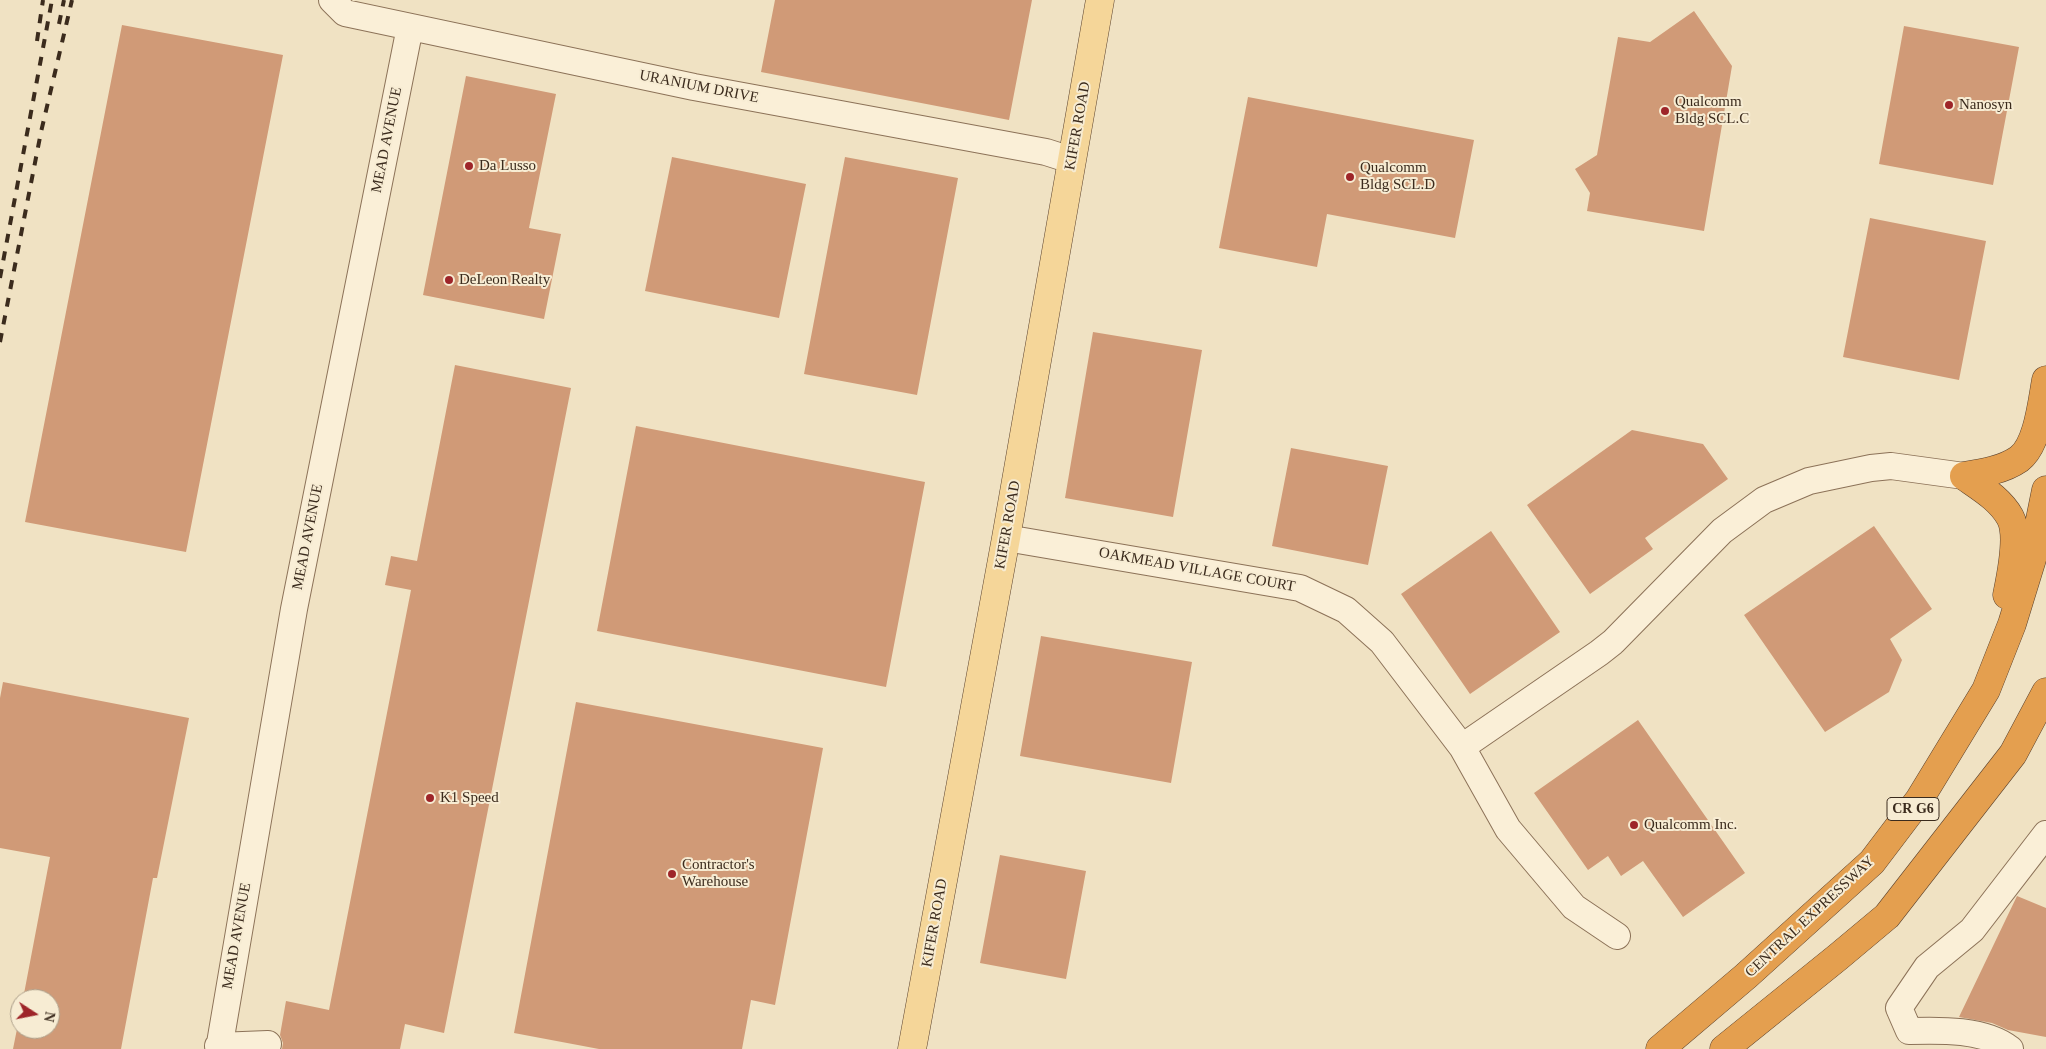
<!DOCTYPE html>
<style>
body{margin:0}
#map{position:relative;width:2046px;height:1049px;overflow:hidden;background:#f0e2c3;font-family:Georgia,serif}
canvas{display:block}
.north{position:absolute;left:10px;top:989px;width:50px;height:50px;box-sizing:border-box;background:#f7ecd3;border:1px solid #ac9f8a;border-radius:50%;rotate:101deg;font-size:14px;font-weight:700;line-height:20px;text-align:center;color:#3b2b1d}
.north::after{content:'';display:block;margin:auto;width:18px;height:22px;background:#9e2529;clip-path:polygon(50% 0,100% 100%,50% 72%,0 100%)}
</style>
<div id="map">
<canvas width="2046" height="1049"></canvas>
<div class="north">N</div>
</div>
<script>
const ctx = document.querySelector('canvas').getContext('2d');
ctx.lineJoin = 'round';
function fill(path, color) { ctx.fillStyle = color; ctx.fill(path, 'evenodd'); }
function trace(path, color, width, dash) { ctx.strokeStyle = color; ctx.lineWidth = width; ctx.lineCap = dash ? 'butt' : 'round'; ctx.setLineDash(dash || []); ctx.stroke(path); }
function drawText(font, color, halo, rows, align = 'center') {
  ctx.font = font + ' Georgia,serif'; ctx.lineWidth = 4; ctx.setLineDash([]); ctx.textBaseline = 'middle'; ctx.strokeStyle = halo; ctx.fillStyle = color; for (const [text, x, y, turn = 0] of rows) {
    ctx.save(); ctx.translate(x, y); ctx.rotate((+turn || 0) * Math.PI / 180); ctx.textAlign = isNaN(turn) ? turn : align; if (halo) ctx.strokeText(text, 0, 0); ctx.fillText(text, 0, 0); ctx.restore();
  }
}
fill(new Path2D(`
 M775,0H1032L1009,120L761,72Z
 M1694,11L1732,66L1704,231L1587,211L1590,193L1575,169L1597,155L1618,37L1650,42Z
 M122,25L283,55L186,552L25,522Z
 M1904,26L2019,47L1993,185L1879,164Z
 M466,76L556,94L529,228L561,234L544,319L423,295Z
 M1248,97L1474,140L1455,238L1327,214L1317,267L1219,248Z
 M672,157L806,184L779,318L645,291Z
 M845,157L958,178L917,395L804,374Z
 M1870,218L1986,241L1959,380L1843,357Z
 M1093,332L1202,350L1173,517L1065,498Z
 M455,365L571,388L444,1033L405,1024L400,1049H282L283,1043L280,1035L286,1001L329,1010L411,590L385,585L391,556L417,561Z
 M636,426L925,482L886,687L597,631Z
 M1632,430L1703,444L1728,479L1645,538L1653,549L1590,594L1527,505Z
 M1291,448L1388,466L1368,565L1272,546Z
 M1874,526L1932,609L1890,639L1902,660L1889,692L1825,732L1744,615Z
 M1491,531L1560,632L1470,694L1401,594Z
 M1041,636L1192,662L1171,783L1020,756Z
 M3,682L189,718L157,878H153L121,1049H13L17,1029H50V999H23L50,857L0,848V698Z
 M576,702L823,748L775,1005L751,1000L742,1049H599L514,1033Z
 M1638,720L1745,873L1683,917L1643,861L1621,876L1608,856L1588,870L1534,793Z
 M1000,855L1086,871L1066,979L980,963Z
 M2017,896L2046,908V1037L2008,1030L1992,1023L1959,1017Z`), '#d09a77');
const minor = new Path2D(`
 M332,0L345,13L694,87L1046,152L1071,160
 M1006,538L1300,588L1346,610L1382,642L1462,747L1508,829L1574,907L1617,936
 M1462,747L1599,653L1613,642L1722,531L1764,500L1809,481L1871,468L1891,466L1964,476
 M218,1046L268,1044
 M219,1049L294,609L410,27
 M2010,1049C1985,1029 1940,1030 1909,1031L1899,1008L1927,967L1972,930L2046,834`);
const major = new Path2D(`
 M912,1049L1006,538L1100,0`);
const highway = new Path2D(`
 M1964,476C1981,488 2000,499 2010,517C2020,535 2011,575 2007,595
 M1964,476C1983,473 2003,470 2019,459C2038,445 2042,401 2046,380
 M1660,1049L1746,976L1872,862L1919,800L1986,690L2012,624L2032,559L2046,490
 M1724,1049L1838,957L1887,916L2013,754L2046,692`);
trace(minor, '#8c7258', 28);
trace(major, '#59402d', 29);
trace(highway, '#59402d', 29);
trace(minor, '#faefd7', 26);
trace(major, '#f5d699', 28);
trace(highway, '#e49f4f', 28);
trace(new Path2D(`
 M59,24L64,0
 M37,41L43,0
 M0,278L52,0
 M0,342L41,132L72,0`), '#3b2b1d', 4, [9, 9]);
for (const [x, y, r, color] of [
 [1949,105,5,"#9e2529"],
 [1665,111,5,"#9e2529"],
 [469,166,5,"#9e2529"],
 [1350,177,5,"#9e2529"],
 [449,280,5,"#9e2529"],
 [430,798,5,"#9e2529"],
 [1634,825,5,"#9e2529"],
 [672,874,5,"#9e2529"]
]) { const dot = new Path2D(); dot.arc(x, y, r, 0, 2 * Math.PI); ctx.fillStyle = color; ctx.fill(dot); trace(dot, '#f7ecd3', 2); }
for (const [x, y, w] of [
 [1913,809,52]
]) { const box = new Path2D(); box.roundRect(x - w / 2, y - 11.5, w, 23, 4); ctx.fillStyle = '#f7ecd3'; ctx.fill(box); trace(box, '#3b2b1d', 1); }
drawText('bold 14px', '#3b2b1d', null, [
 ["CR G6",1913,809]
]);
drawText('15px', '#3b2b1d', '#f7ecd3', [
 ["URANIUM DRIVE",699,87,11],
 ["KIFER ROAD",1078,126,-80],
 ["MEAD AVENUE",387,140,-79],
 ["KIFER ROAD",1008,525,-80],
 ["MEAD AVENUE",308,537,-79],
 ["OAKMEAD VILLAGE COURT",1197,570,10],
 ["CENTRAL EXPRESSWAY",1810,917,-43],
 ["KIFER ROAD",935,923,-80],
 ["MEAD AVENUE",237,936,-80]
]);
drawText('15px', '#3b2b1d', '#f7ecd3', [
 ["Qualcomm",1675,102],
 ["Bldg SCL.C",1675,119],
 ["Nanosyn",1959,105],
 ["Da Lusso",479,166],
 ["Qualcomm",1360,168],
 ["Bldg SCL.D",1360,185],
 ["DeLeon Realty",459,280],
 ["K1 Speed",440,798],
 ["Qualcomm Inc.",1644,825],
 ["Contractor's",682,865],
 ["Warehouse",682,882]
], 'left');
</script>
